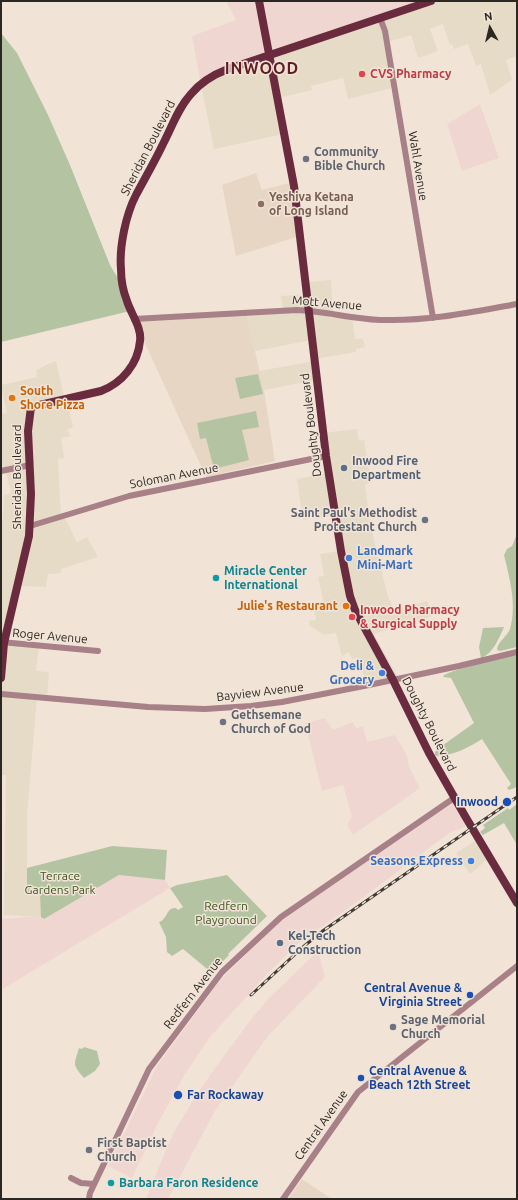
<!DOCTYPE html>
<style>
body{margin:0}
#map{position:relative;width:518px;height:1200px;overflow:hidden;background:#f1e4d7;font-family:Ubuntu,sans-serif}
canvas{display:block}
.frame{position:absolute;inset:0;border:2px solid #2c2722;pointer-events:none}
.north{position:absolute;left:470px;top:8px;width:40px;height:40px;-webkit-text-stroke:3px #f1e4d7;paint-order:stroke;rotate:352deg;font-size:11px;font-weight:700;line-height:16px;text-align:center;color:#2c2722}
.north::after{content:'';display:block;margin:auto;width:14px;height:18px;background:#2c2722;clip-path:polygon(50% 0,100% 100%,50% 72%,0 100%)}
</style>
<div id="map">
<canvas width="518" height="1200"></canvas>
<div class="frame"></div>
<div class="north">N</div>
</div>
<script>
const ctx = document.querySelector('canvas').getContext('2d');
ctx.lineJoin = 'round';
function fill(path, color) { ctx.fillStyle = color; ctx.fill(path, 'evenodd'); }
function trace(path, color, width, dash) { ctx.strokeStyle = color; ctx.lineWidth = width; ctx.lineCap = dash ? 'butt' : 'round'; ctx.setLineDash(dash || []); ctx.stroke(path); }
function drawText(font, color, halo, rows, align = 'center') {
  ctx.font = font + ' Ubuntu,sans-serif'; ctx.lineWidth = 3; ctx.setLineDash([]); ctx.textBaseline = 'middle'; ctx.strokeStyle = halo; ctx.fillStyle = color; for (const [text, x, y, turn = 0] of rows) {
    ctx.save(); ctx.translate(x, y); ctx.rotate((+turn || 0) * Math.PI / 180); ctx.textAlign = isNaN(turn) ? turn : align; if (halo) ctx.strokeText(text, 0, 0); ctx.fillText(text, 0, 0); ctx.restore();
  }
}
fill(new Path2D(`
 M431,1H517V56L506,60L512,80L490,95L481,64L476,66L468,44L454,49L452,44L450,45L443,24L430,29L438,51L418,58L411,35L388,42L396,87L348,99L343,78L311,86L312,90L278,98L284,134L214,149L201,85L211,78Z
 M331,280L333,313L311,309L308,282Z
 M306,294L308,309H283L281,296Z
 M305,310L312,340L255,351L246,313Z
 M311,311L352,317L355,339H363L365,347L356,349V352L316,359Z
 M56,361L65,400H67L73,427L67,430L71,436L61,438L64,458L58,459L61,516H64L77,542L87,537L98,557L61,569V573L48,574L46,587L19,586L5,644L39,647L36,671L49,672L47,700L37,699L27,814V893L41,894V917L4,915L6,775H1V520L3,519L4,495L11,493L6,471L3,472L1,461V414L7,413L1,385L37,377L36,370L50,363Z
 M315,361L317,380L264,390L259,371Z
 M357,429L359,441L364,440L371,483L365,484L370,523L388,597L395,611L427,601L433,616L374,634L399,679L371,684L364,676L356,658L352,659L349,652L342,656L336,633L324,635L310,626L309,621L316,620L314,610L325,608L318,577L324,576L320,554L339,551L334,516L303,520L297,479L327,473L322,433Z
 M478,839L489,858L470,874L456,853Z`), '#e6dbc7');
fill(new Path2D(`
 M226,1H431L277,52L201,85L192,36L236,20Z
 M480,104L499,158L462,171L447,124Z
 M325,718L333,730L353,722L356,728L363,726L367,742L395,735L407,756L409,767L420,788L353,835L347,825L352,817L343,785L322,791L305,723Z
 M453,802L468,825L448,834L365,896L299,943L269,972L210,1037L185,1074L158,1123L132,1178L108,1166L157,1066L221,979L282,920Z
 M119,875L165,880L170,888L1,990V919L29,917H41L44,919Z
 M318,951L325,977L268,1036L215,1111L168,1199H146L163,1157L174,1132L194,1099L215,1068L252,1018L270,997Z`), '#f0d6d1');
fill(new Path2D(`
 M256,173L262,190L293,182L300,236L236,256L222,185Z
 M246,313L264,390L275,461L206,477L134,319Z
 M302,1179L332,1199H288Z`), '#e8d6c4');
fill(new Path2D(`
 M1,33L17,53L48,115L70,165L110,265L123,287L130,311L1,342Z
 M258,374L263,394L240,399L235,378Z
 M256,411L259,427L242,430L249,460L214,469L206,438L200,439L197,423Z
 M517,534V647L500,651L497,650C497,642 507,637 510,629C517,605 510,580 504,555L507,549L512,546Z
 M504,627C499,638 493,654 481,658L479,647L483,628Z
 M513,655L517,656V787L509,790L507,788L511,784L482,739C468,748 455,755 437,756L435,755V752L439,748L474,723L451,678L444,677L443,676C450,670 502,658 513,655Z
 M517,804V845L504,823L483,835L480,832L485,828L483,825L508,808L509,810Z
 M112,846L167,850L165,880L119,875L44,919L41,917L40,894H27V868Z
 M227,875L267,916L228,954L229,955L212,973L183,949L172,956L167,952L166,937L159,922C168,919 166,907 176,908L178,910L183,907L170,888L177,885Z
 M84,1047L97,1051L100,1064L95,1071L84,1078C72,1064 74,1065 79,1048L82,1049Z`), '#b4c4a3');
trace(new Path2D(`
 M380,18L385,31L433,318
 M134,319L297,310C326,311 356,320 385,320C431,321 472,312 517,304
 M1,471L30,465
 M30,526L129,496L326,456
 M1,642L98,651
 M1,694L148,707L205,709L251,706L282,702L369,685L459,666L517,652
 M71,1178L81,1183L94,1184
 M89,1199L90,1193L149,1069L222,972L281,917L454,798
 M283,1199L358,1092L517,966`), '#a78088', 6);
trace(new Path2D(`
 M259,1L294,186L326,456L341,551L350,596L355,610L393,680L429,753L465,816L517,903
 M1,678L4,643L29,536L31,494L28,431L31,407L101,391C122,383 138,364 140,341C142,328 131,314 127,301C123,291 121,279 121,269C119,247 126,214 136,195C145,178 155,161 163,144C172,127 178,108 191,94C200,83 215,74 228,69L431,1`), '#6b2b3e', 8);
const rail = new Path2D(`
 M251,995L303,947L324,930L517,797`);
trace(rail, '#413b35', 3);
trace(rail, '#f1e4d7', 1.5, [4.5]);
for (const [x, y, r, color] of [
 [362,74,4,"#e0444e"],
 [306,159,4,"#6b7280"],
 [261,204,4,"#8d6e63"],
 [12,398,4,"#e8710a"],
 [344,468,4,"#5c6f8a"],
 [425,520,4,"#6b7280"],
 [349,558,4,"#3f7fe0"],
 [216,578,4,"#0f9aa8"],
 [346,606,4,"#e8710a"],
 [352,617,4,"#e0444e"],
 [382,673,4,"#3f7fe0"],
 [223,722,4,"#6b7280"],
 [507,802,5,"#1a4fb4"],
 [471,861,4,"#3f7fe0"],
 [280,943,4,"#5c6f8a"],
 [470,995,4,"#1a4fb4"],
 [393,1027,4,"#6b7280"],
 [361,1078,4,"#1a4fb4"],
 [178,1095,5,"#1a4fb4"],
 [89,1150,4,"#6b7280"],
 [111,1183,4,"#0f9aa8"]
]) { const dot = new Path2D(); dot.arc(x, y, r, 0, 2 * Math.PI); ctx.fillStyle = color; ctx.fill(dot); trace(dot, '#f1e4d7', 1.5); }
drawText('bold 12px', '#be3a42', '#f1e4d7', [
 ["CVS Pharmacy",370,74],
 ["Inwood Pharmacy",360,610],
 ["& Surgical Supply",360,624]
], 'left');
drawText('12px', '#2c2722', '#f1e4d7', [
 ["Sheridan Boulevard",148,148,-63],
 ["Wahl Avenue",418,166,81],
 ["Mott Avenue",327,303,5],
 ["Doughty Boulevard",311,425,-97],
 ["Soloman Avenue",174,476,-11],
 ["Sheridan Boulevard",17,477,-90],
 ["Roger Avenue",50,636,5],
 ["Bayview Avenue",260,692,-7],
 ["Doughty Boulevard",429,724,63],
 ["Redfern Avenue",193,993,-52],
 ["Central Avenue",321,1125,-55]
]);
drawText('bold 12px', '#5b616d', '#f1e4d7', [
 ["Community",314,152],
 ["Bible Church",314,166],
 ["Saint Paul's Methodist",417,513,"right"],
 ["Protestant Church",417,527,"right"],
 ["Gethsemane",231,715],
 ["Church of God",231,729],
 ["Sage Memorial",401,1020],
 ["Church",401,1034],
 ["First Baptist",97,1143],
 ["Church",97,1157]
], 'left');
drawText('bold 12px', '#785e54', '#f1e4d7', [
 ["Yeshiva Ketana",269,197],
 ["of Long Island",269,211]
], 'left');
drawText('bold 12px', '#c56008', '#f1e4d7', [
 ["South",20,391],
 ["Shore Pizza",20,405],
 ["Julie's Restaurant",338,606,"right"]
], 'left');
drawText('bold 12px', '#4e5e75', '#f1e4d7', [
 ["Inwood Fire",352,461],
 ["Department",352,475],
 ["Kel-Tech",288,936],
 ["Construction",288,950]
], 'left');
drawText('bold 12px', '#366cbe', '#f1e4d7', [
 ["Landmark",357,551,"left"],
 ["Mini-Mart",357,565,"left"],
 ["Deli &",374,666],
 ["Grocery",374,680],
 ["Seasons Express",463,861]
], 'right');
drawText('bold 12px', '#0d838f', '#f1e4d7', [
 ["Miracle Center",224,571],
 ["International",224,585],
 ["Barbara Faron Residence",119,1183]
], 'left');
drawText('bold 12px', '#164399', '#f1e4d7', [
 ["Inwood",498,802],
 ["Central Avenue &",462,988],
 ["Virginia Street",462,1002],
 ["Central Avenue &",369,1071,"left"],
 ["Beach 12th Street",369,1085,"left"],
 ["Far Rockaway",187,1095,"left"]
], 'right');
drawText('12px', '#3e5320', '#f1e4d7', [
 ["Terrace",60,876],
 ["Gardens Park",60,890],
 ["Redfern",226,906],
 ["Playground",226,920]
]);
ctx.letterSpacing = '1px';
drawText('bold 16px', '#611c24', '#f1e4d7', [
 ["INWOOD",262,69]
]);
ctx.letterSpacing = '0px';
</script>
